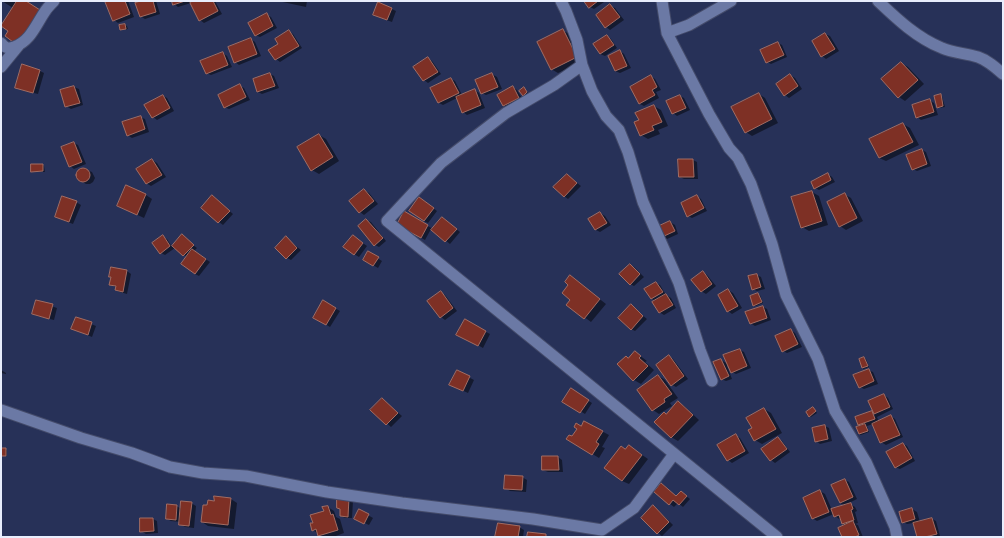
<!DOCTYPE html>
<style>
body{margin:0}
#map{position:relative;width:1004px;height:538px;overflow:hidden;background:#273158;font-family:Barlow,sans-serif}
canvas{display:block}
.frame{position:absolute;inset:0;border:2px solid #e8edfc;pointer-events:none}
</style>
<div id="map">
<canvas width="1004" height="538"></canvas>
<div class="frame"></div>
</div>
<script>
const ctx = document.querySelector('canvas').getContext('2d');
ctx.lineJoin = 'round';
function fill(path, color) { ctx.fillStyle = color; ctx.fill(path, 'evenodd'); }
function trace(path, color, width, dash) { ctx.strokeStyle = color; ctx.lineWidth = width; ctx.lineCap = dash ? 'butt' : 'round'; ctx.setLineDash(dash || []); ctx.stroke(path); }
fill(new Path2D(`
 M2,1H25L46,15L24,47L10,30L13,8Z
 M108,1H128L134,17L118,23L114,20Z
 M144,1H156L160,14L145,19L140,16Z
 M173,1H193V2L196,1H215L222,14L204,23L200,20L191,3L178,7L174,4Z
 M278,1H307L306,7Z
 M586,1H604V2L594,9L590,7Z
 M379,3L396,11L392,22L378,17Z
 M610,6L615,8L624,20L610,30L606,27Z
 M267,15L271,17L277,28L260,37L255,35Z
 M125,25L127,26L128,29L122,30L120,29Z
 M289,31L293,34L302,48L280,62L276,59L279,44Z
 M563,31L570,34L583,61L558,73L551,69Z
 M825,34L830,36L839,51L826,59L822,56Z
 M607,36L611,39L617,48L605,56L600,54Z
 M251,39L255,42L261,56L239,65L235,62Z
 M778,43L782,45L787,57L771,64L767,62Z
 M620,51L624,54L631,68L620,73L615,71Z
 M223,53L227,56L232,67L211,75L206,73Z
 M428,58L432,61L441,74L428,83L424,80Z
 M901,63L908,67L924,84L905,101L899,97Z
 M40,71L44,73L38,94L21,90Z
 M270,74L274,76L279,88L262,94L258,92L254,80Z
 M492,74L497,77L502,89L486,95L482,93Z
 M790,75L795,78L802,89L789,98L785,95Z
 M651,76L655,79L661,90L656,92L659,98L644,106L640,104L631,87Z
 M451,79L455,81L462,95L475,90L479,93L485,108L467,115L463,112L457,98L443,105L439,103L432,89Z
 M240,86L244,88L250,100L229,109L224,107Z
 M74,87L79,89L83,105L71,109L66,106Z
 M513,87L517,90L523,100L508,108L504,105Z
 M524,89L529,94L525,96L523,95Z
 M759,94L765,98L778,123L752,136L746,132Z
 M940,95L942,96L945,107L939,108L937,107Z
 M163,96L167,98L174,111L157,120L153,117Z
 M680,96L684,98L690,110L677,116L673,113Z
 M929,100L934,103L938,115L921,120L917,117Z
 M654,106L661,110L668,126L658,130L660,134L648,139L641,135L640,121Z
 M140,117L145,119L149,132L132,138L127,135Z
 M903,124L910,128L919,145L886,161L879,158L871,140Z
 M319,135L326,139L339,161L319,174L312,170Z
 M74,143L78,145L86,164L74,169L70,166Z
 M922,150L926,152L931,166L917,171L913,169Z
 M152,160L157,163L166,177L151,186L146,183Z
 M693,160L697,162L698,179H684L680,177Z
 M43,165L44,166L45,172L32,171Z
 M81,169L87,170L92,172L95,178L93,182L90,184H86L81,181L77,176L78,172Z
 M828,174L832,177L835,182L819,190L815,188Z
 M567,175L581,186L568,199L564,196Z
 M364,190L369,193L378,204L364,215L360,212L351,201Z
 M812,192L819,196L828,225L809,231L802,227Z
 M844,194L851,198L863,221L846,230L840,226Z
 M146,195L152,199L144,218L125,209Z
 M213,196L233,214L223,225L219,222Z
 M697,196L701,199L707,211L692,218L688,216Z
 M424,201L437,211L428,223L424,221Z
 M76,202L81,205L73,224L60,219Z
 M405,213L433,229L443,218L460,232L450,244L431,229L425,240L398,225Z
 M600,213L605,216L611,225L600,232L596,230L590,220Z
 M366,220L371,222L386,241L379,247L375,245Z
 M670,222L675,225L678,234L667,239L662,236Z
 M182,236L197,248L194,251L210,262L199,276L195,274L187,257L175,248L165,255L161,253L163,237L167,239L172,247Z
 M286,238L301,250L291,260L287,258Z
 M357,239L367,246L359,257L354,254Z
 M369,253L382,261L378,268L364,260Z
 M630,265L634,267L644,277L634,286L630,284Z
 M112,268L127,271L131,274L127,294L120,292L116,290V287L110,285L112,278L110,276Z
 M703,272L707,275L716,286L706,294L701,291Z
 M757,275L761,277L765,289L757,291L753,289Z
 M570,276L606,304L591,322L568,305L572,300L570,285Z
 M656,283L660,285L666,295L671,298L676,308L664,315L659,312L656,301L652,299Z
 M728,290L733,293L742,308L732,314L728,311Z
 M441,293L445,295L457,311L445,320L441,317Z
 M758,294L760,295L763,303L756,306L754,305Z
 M37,301L57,308L54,320L37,316L33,314Z
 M324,302L340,311L330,327L315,318Z
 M631,306L647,319L635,331L631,329Z
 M763,307L767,309L771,320L755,326L750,323Z
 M76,318L96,326L92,337L73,329Z
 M465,321L490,334L483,348L458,334Z
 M791,330L795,333L802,347L787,353L783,351Z
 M740,350L744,352L751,368L736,374L732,372L729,365L727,366L732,379L726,381L721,379L715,363L721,360L728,364Z
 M635,352L647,361L645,362L654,370L641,384L634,380L628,359Z
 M669,356L673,359L688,379L676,387L672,385Z
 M864,358L866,359L869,367L864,369L862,368Z
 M1,370L6,373V374L1,373Z
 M868,370L873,372L878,384L864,389L860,387Z
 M457,371L474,380L468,393L455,387Z
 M659,376L665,380L678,398L670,403L672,406L659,414L653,410Z
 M571,390L592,403L585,414L564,401Z
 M884,395L888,398L893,409L877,417L879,422L891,416L895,419L903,437L886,445L881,442L873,424L867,426L869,432L861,435L859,434L862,426L859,425L856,418L874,411Z
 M382,399L402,416L391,427L372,410Z
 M678,402L684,406L699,420L678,441L671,437L666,415Z
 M764,409L771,413L782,433L762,444L755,440L750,431L753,429Z
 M814,409L817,413L811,417L809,416Z
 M585,422L609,435L602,447L605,448L599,458L568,439L573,438Z
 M825,426L829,428L832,441L820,444L816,441Z
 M736,436L740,438L749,453L732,463L728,460Z
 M778,438L782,441L790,452L775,463L771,460Z
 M903,444L907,446L915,461L900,469L895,467Z
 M629,446L648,459L629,484L622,481L626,450Z
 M1,449L7,450V456H1Z
 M558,457L562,460L563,472H548L543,470Z
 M522,477L527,480L526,492L510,491L505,488Z
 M845,480L849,482L857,499L849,503L855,507L857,511L855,512L858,523L855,524L858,525L863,537H843L846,526L842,524L841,518L839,519L835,516L834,514L817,521L812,518L820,491L825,494L832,510L846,506L840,503Z
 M662,484L677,497L681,492L690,499L683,507L678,503L674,507L655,492Z
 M338,498L353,501L352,518H345L341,516V510L338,508Z
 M231,499L237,503L234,529L208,526L202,522L208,506L215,502Z
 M191,503L196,506L194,528L185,527L180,524L181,522L171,521L167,519L176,506L182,509Z
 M328,507L334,511L336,517L340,519L344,533L333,537H322L313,530L314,523Z
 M653,507L657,509L673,525L662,536L658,533L642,518Z
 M912,509L917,512L920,522L932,519L936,521L940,536L918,537L913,523L907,524L903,522Z
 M359,510L373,518L369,525L358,520Z
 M153,519L157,521L158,533L146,534L141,531Z
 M519,527L524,530L523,537H496Z`), '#0007');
const building = new Path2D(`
 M17,1H26L40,10L17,45L5,36L8,31L1,26Z
 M105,1H125L130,14L113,21Z
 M141,1H153L156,12L140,17L135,3Z
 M172,1H185L173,5Z
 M193,1H213L218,11L199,21L190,3Z
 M584,1H598L589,8Z
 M378,2L392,8L387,20L373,15Z
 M610,4L620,17L605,28L596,15Z
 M267,13L273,26L255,36L248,23Z
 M125,24L126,29L120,30L119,25Z
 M563,29L577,57L551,70L537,42Z
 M289,30L299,46L275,60L268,50L278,44L275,39Z
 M825,33L835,49L821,57L812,41Z
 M607,35L614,45L600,54L593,44Z
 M251,38L257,54L234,63L228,47Z
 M778,42L784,55L766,63L760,50Z
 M620,50L627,66L615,71L608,56Z
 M223,52L228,65L206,74L200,61Z
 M428,57L438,72L423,81L413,67Z
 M901,62L918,80L898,98L881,79Z
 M22,64L40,70L33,93L15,88Z
 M270,73L275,86L257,92L253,79Z
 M492,73L498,87L481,94L475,80Z
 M790,74L798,86L784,96L776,84Z
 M651,75L657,87L652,90L655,95L639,104L630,87Z
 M451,78L459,93L438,103L430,88Z
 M240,84L246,97L224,108L218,95Z
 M74,86L80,103L65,107L60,90Z
 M513,86L519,98L503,106L497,95Z
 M524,87L527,92L523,96L519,91Z
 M475,89L481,105L462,113L456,97Z
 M759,93L772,119L745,133L731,107Z
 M941,94L943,106L937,108L934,96Z
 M163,95L170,108L152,118L144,105Z
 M680,95L686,108L672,114L666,101Z
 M930,99L934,112L916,118L912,105Z
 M654,105L662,122L652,126L654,130L640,136L634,122L639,120L635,113Z
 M141,116L145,129L127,136L122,122Z
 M903,123L913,142L879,158L869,139Z
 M319,134L333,157L311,171L297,147Z
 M74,142L82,162L69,167L61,147Z
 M922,149L927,164L912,170L906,155Z
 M152,159L162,175L146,184L136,169Z
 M678,159H693L694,177H679Z
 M31,164H43V171L31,172Z
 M76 175a7 7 0 1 1 14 0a7 7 0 1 1-14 0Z
 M828,173L831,180L814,189L811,182Z
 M567,174L577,183L564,197L553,187Z
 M126,185L146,194L137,215L117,206Z
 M364,189L374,201L359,213L349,201Z
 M812,191L822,221L801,228L791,197Z
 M845,193L857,218L839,227L827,202Z
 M212,195L230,211L218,223L201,208Z
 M697,195L704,208L687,217L681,203Z
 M62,196L77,201L69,222L55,217Z
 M419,197L434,208L424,221L409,211Z
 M404,211L428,225L421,238L397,225Z
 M600,212L607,223L595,230L588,219Z
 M442,217L457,229L445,242L431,230Z
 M366,219L383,238L374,246L358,226Z
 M670,221L675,231L662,237L657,227Z
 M182,234L194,245L183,256L172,246Z
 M163,235L170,246L160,254L152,243Z
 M353,235L363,243L354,255L343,247Z
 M286,236L297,248L286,259L275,248Z
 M192,249L206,259L195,274L181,264Z
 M368,251L379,257L373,266L363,260Z
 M630,264L640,274L630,285L619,274Z
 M111,267L127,270L123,292L115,290L116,286L109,285L111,277H109Z
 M703,271L712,284L701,292L691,280Z
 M757,274L761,287L752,290L748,276Z
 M570,275L600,299L584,319L566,305L570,300L562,293L568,285L565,282Z
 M656,282L663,292L651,299L644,289Z
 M728,289L738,306L727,312L718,295Z
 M441,291L453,308L440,318L427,301Z
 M758,293L762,302L753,306L750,296Z
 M666,294L673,305L659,313L652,302Z
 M36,300L53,304L49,319L32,314Z
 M323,300L336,308L326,325L313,318Z
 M631,304L643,316L631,330L618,318Z
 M763,306L767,318L750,324L745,312Z
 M76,317L92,322L88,335L71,329Z
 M465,319L486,331L478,346L456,335Z
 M791,329L798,344L782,352L775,336Z
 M740,349L747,366L731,373L723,355Z
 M635,351L641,356L639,358L648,366L633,381L617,364L626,356L628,358Z
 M669,355L684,376L671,386L656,365Z
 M864,357L868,366L862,368L859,359Z
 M721,359L729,376L721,380L713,362Z
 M869,369L874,381L859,388L853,375Z
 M457,370L470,376L463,391L449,385Z
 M658,375L672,394L664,399L665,402L652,411L637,390Z
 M571,388L589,400L580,413L562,402Z
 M884,394L890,407L874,414L868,401Z
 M382,398L398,413L386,425L370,410Z
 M678,401L693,415L671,438L654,422L664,412L666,414Z
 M813,407L816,411L809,417L806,412Z
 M764,408L776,429L754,441L748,430L752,428L746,418Z
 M872,411L875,419L858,425L855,417Z
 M891,415L900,435L880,443L872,424Z
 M584,421L603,431L596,442L599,444L592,455L566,439L569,435L572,436L577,429L574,427L576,423L581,426Z
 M865,424L868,431L859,434L856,427Z
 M825,425L828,439L815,442L812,428Z
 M736,434L745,451L727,461L717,445Z
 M778,437L787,449L770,461L761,449Z
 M903,443L912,458L895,468L886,452Z
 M629,445L642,455L622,481L604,468L621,446L625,449Z
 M1,448H6V456H1Z
 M542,456H558L559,470H542Z
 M505,475L523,476L522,490L504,489Z
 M845,479L853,497L840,503L831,485Z
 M661,483L676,496L681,491L687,496L679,505L673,500L669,505L654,492Z
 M820,490L829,512L812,519L803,498Z
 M214,496L231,498L228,525L201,522L203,505H207L208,500L214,501Z
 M337,497L349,498L348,517L340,516V509L337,508Z
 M181,501L192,502L189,526L179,525Z
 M851,503L853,509L851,510L854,520L842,524L839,515L834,517L831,509Z
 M167,504L177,505L176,520L166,519Z
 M653,505L669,522L657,534L641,518Z
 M328,506L331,515L333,514L338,530L318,536L316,529L312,531L310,523H313L310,515L324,511L322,507Z
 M912,508L915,519L902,523L899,512Z
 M359,509L369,514L364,524L354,519Z
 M140,518H153L154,531L140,532Z
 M932,518L937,534L925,537H917L913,523Z
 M853,521L859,535L855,537H842L838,528Z
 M498,523L520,526L518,537H495Z
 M528,532L546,534V537H527Z`);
fill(building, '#7e3025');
trace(building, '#a26c62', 1);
const minor = new Path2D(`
 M561,1L566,11L577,40L582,65L592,91L606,116L619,130L628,152L643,202L679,283L700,350L712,381
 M662,1L667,33L709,114L729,148L738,158L751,184L772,244L786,295L818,359L835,411L866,462L895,527L897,537
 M878,1C897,19 917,38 942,48C953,53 966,53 978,57C987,60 995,67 1003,74
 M667,33L689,25L731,1
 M1,43C5,48 8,49 14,47C31,41 36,24 46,10C48,7 51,4 54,1
 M582,65L554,85L506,113L441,163L387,221L777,537
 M1,67L19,45
 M1,410L81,438L132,453L170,467L203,473L246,476L327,492L402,503L533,519L602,530L634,508L674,454`);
trace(minor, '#444b6a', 13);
trace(minor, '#6b79a5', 11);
</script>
